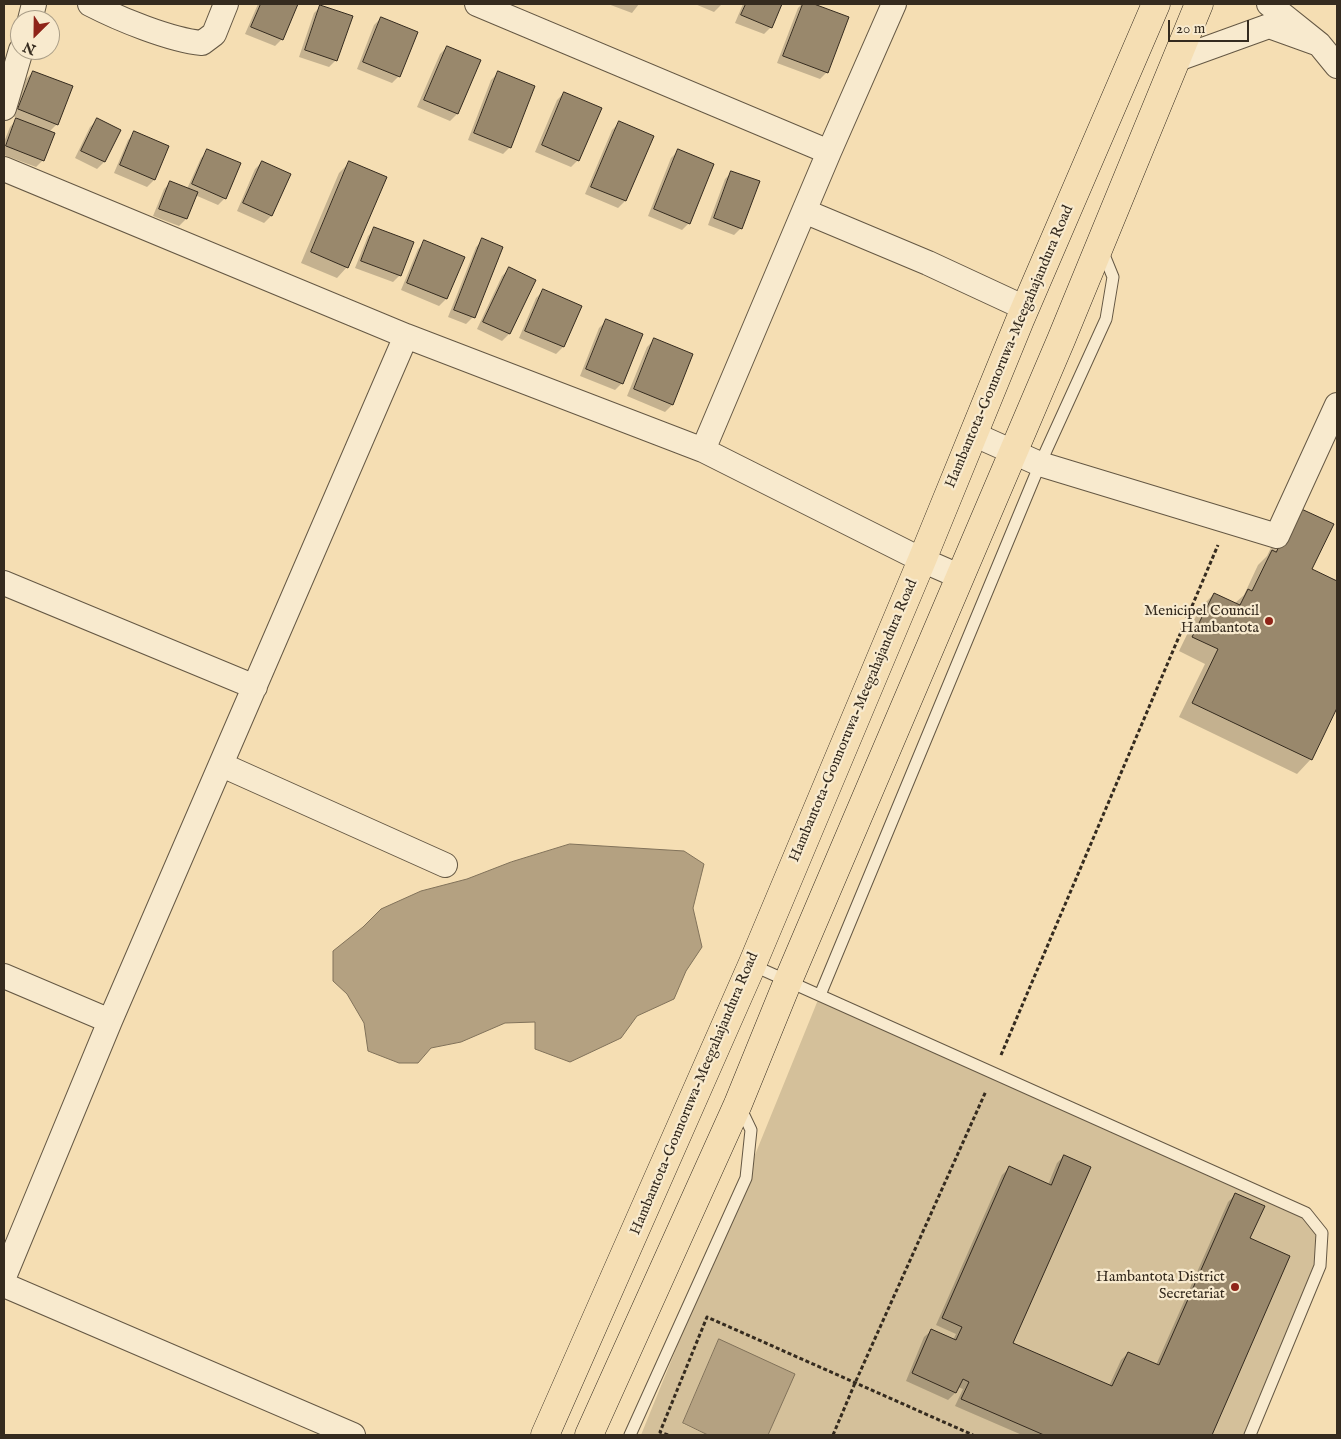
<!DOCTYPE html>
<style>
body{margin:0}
#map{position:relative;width:1341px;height:1439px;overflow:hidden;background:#f5deb3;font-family:"IM FELL English",serif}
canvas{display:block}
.frame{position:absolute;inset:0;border:5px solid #352b1f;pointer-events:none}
.north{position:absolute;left:10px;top:10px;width:50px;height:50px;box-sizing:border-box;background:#f8eace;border:1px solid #aa9e88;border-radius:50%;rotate:203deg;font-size:14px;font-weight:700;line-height:20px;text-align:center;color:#352b1f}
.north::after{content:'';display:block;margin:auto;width:18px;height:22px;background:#8f2418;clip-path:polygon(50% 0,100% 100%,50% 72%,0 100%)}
.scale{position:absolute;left:1168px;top:20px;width:81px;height:22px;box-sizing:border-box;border:2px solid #352b1f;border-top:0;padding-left:6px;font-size:15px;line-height:18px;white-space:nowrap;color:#352b1f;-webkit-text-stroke:4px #f8eace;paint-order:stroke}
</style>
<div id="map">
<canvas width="1341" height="1439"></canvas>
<div class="frame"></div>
<div class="north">N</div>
<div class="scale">20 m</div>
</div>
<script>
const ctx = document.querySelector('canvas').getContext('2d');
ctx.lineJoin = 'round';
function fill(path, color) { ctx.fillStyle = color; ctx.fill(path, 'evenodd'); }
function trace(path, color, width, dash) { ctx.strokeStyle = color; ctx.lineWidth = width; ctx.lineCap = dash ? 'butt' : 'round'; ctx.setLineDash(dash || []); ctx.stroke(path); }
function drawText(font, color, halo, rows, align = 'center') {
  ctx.font = font + ' "IM FELL English",serif'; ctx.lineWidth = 4.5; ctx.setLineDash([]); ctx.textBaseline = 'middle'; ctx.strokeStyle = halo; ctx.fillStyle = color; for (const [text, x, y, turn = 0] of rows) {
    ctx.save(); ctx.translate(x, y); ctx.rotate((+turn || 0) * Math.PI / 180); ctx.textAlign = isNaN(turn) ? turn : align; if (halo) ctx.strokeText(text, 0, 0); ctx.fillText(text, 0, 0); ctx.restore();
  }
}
fill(new Path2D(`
 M820,995L1306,1213L1322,1233L1320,1266L1250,1435H768L794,1374L683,1424L708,1435H641Z`), '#d4c09a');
const water = new Path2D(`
 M570,844L684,851L704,864L693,908L702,947L686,971L674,999L637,1016L621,1038L570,1062L535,1049V1022L505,1023L461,1042L431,1048L418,1063H399L368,1051L364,1023L347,994L333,981V951L363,927L381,909L421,891L467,879L511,862Z
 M719,1339L795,1374L768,1435H708L683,1423Z`);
fill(water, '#b4a181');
trace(water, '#81725a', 1);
fill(new Path2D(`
 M258,4H297L282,39L275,46L245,34Z
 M608,4H639L632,13Z
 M695,4H722L714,12Z
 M743,4H781L771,27L764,34L735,23Z
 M802,4H811L848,18L827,72L820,79L777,63L798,8Z
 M321,6L336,60L329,67L299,57L314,13Z
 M381,18L399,76L392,83L357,69L374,25Z
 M447,47L479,61L457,114L450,121L417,107L440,54Z
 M33,72L57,124L49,132L43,160L36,167L4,155V142L10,127L18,118L12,116L26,79Z
 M498,73L510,147L503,154L468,140L491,80Z
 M564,93L578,160L571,167L535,152L557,100Z
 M97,120L104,162L97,169L75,158L90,127Z
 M619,123L652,137L625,201L618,208L585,194L612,130Z
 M135,133L168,147L154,180L147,187L114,173L128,140Z
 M208,151L225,198L218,205L195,195L186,219L179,226L153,216L164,189L171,182L187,189L201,158Z
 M678,151L689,223L682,230L648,216L671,158Z
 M262,162L289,175L271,216L264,223L237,211L255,169Z
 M350,162L347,267L337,278L301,263L339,173Z
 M732,172L741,228L734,235L708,225L725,179Z
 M375,229L400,275L393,282L355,268L368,236Z
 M483,240L473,317L466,324L448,317L476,247Z
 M425,242L463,257L446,299L439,306L401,290L418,249Z
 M509,269L534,281L509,334L502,341L477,329L502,276Z
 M543,291L563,347L556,354L519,338L536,298Z
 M606,321L622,383L615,390L580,376L599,328Z
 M654,340L672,405L665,412L627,396L647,347Z
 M1283,523L1310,570L1337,583V705L1311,759L1297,774L1179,717L1205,664L1179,651L1200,608L1214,594L1234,604L1244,595L1258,565L1267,556Z
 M1064,1156L1012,1343L1109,1386L1121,1360L1128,1353L1156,1365L1228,1202L1235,1195L1249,1239L1288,1257L1210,1435H1022L955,1406L963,1389L958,1387L955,1393L948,1400L906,1381L924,1337L931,1331L953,1340L956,1334L936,1325L1002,1175L1009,1168L1048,1185L1057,1163Z`), '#0003');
const building = new Path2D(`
 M261,4H298L283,40L251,27Z
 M746,4H782L772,28L741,15Z
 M803,4H814L849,17L828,73L783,56Z
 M320,5L353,16L337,61L305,50Z
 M381,17L418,32L400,77L363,62Z
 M447,46L481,60L458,114L424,100Z
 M33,71L73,86L58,125L18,109Z
 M498,71L535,86L511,148L474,133Z
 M564,92L602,108L579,161L542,145Z
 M16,118L55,133L44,161L6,146Z
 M97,118L121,130L105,162L81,151Z
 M619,121L654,136L626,201L591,187Z
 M134,131L169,146L155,180L120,165Z
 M207,149L241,163L226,199L192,184Z
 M678,149L714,164L690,224L654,209Z
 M262,161L291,174L272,216L243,203Z
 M349,161L387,177L348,268L311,252Z
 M731,171L760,181L742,229L714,218Z
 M170,181L198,192L187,219L159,209Z
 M374,227L414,242L401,276L361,261Z
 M482,238L503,247L475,318L454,310Z
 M424,240L465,257L447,299L407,283Z
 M509,267L536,280L510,334L483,322Z
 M543,289L582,306L564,347L525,331Z
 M606,319L643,334L623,384L586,369Z
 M654,338L693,354L673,405L634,389Z
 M1297,507L1334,524L1312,569L1337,581V708L1312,760L1192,703L1218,649L1192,637L1214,593L1240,605L1248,589L1252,591L1272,550L1276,552Z
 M1064,1155L1091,1167L1013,1343L1112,1386L1128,1352L1159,1365L1235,1193L1265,1206L1250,1238L1290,1256L1212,1435H1044L961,1399L969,1382L963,1379L956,1393L912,1373L931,1329L956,1340L962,1327L942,1318L1009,1166L1051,1185Z`);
fill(building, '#99886c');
trace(building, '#352b1f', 1);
const lane = new Path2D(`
 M752,965L1306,1213L1322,1233L1320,1266L1250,1435
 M820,995L1040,464L1106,319L1113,277L1102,250
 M630,1435L746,1178L751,1130L740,1107`);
const street = new Path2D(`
 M90,4C119,19 170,40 202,43L214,34L226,4
 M477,4L829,152
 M1269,4L1319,44L1337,66
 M30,20L34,4
 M1175,60L1269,26L1319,44
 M4,108L21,50
 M4,169L406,336L703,450L922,560L961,577
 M804,211L928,263L1025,308
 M973,434L1040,464L1277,536L1337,405
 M703,450L829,152L894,4
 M4,583L255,687
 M222,765L445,865
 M4,976L110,1021
 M4,1277L110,1021L406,336
 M4,1285L353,1435`);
const primary = new Path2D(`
 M545,1435L752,965L922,560L1020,320L1156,4
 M589,1435L738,1104L788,981L1061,340L1199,4`);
trace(lane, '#655844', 13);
trace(street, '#655844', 26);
trace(primary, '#352b1f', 29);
trace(new Path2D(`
 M1001,1055L1218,545
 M668,1435L660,1432L707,1317L973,1435
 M833,1435L855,1383L986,1091`), '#352b1f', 3, [4, 2.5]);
trace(lane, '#f8eace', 11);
trace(street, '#f8eace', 24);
trace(primary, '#f5deb3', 28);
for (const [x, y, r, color] of [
 [1269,621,5,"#8f2418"],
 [1235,1287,5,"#8f2418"]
]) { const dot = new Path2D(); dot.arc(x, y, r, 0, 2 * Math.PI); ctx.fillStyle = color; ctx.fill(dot); trace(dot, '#f8eace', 2); }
drawText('15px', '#352b1f', '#f8eace', [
 ["Hambantota-Gonnoruwa-Meegahajandura Road",1010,347,-67],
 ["Hambantota-Gonnoruwa-Meegahajandura Road",854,721,-67],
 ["Hambantota-Gonnoruwa-Meegahajandura Road",695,1094,-67]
]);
drawText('15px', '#352b1f', '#f8eace', [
 ["Menicipel Council",1259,612],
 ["Hambantota",1259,629],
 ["Hambantota District",1225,1278],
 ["Secretariat",1225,1295]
], 'right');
</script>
